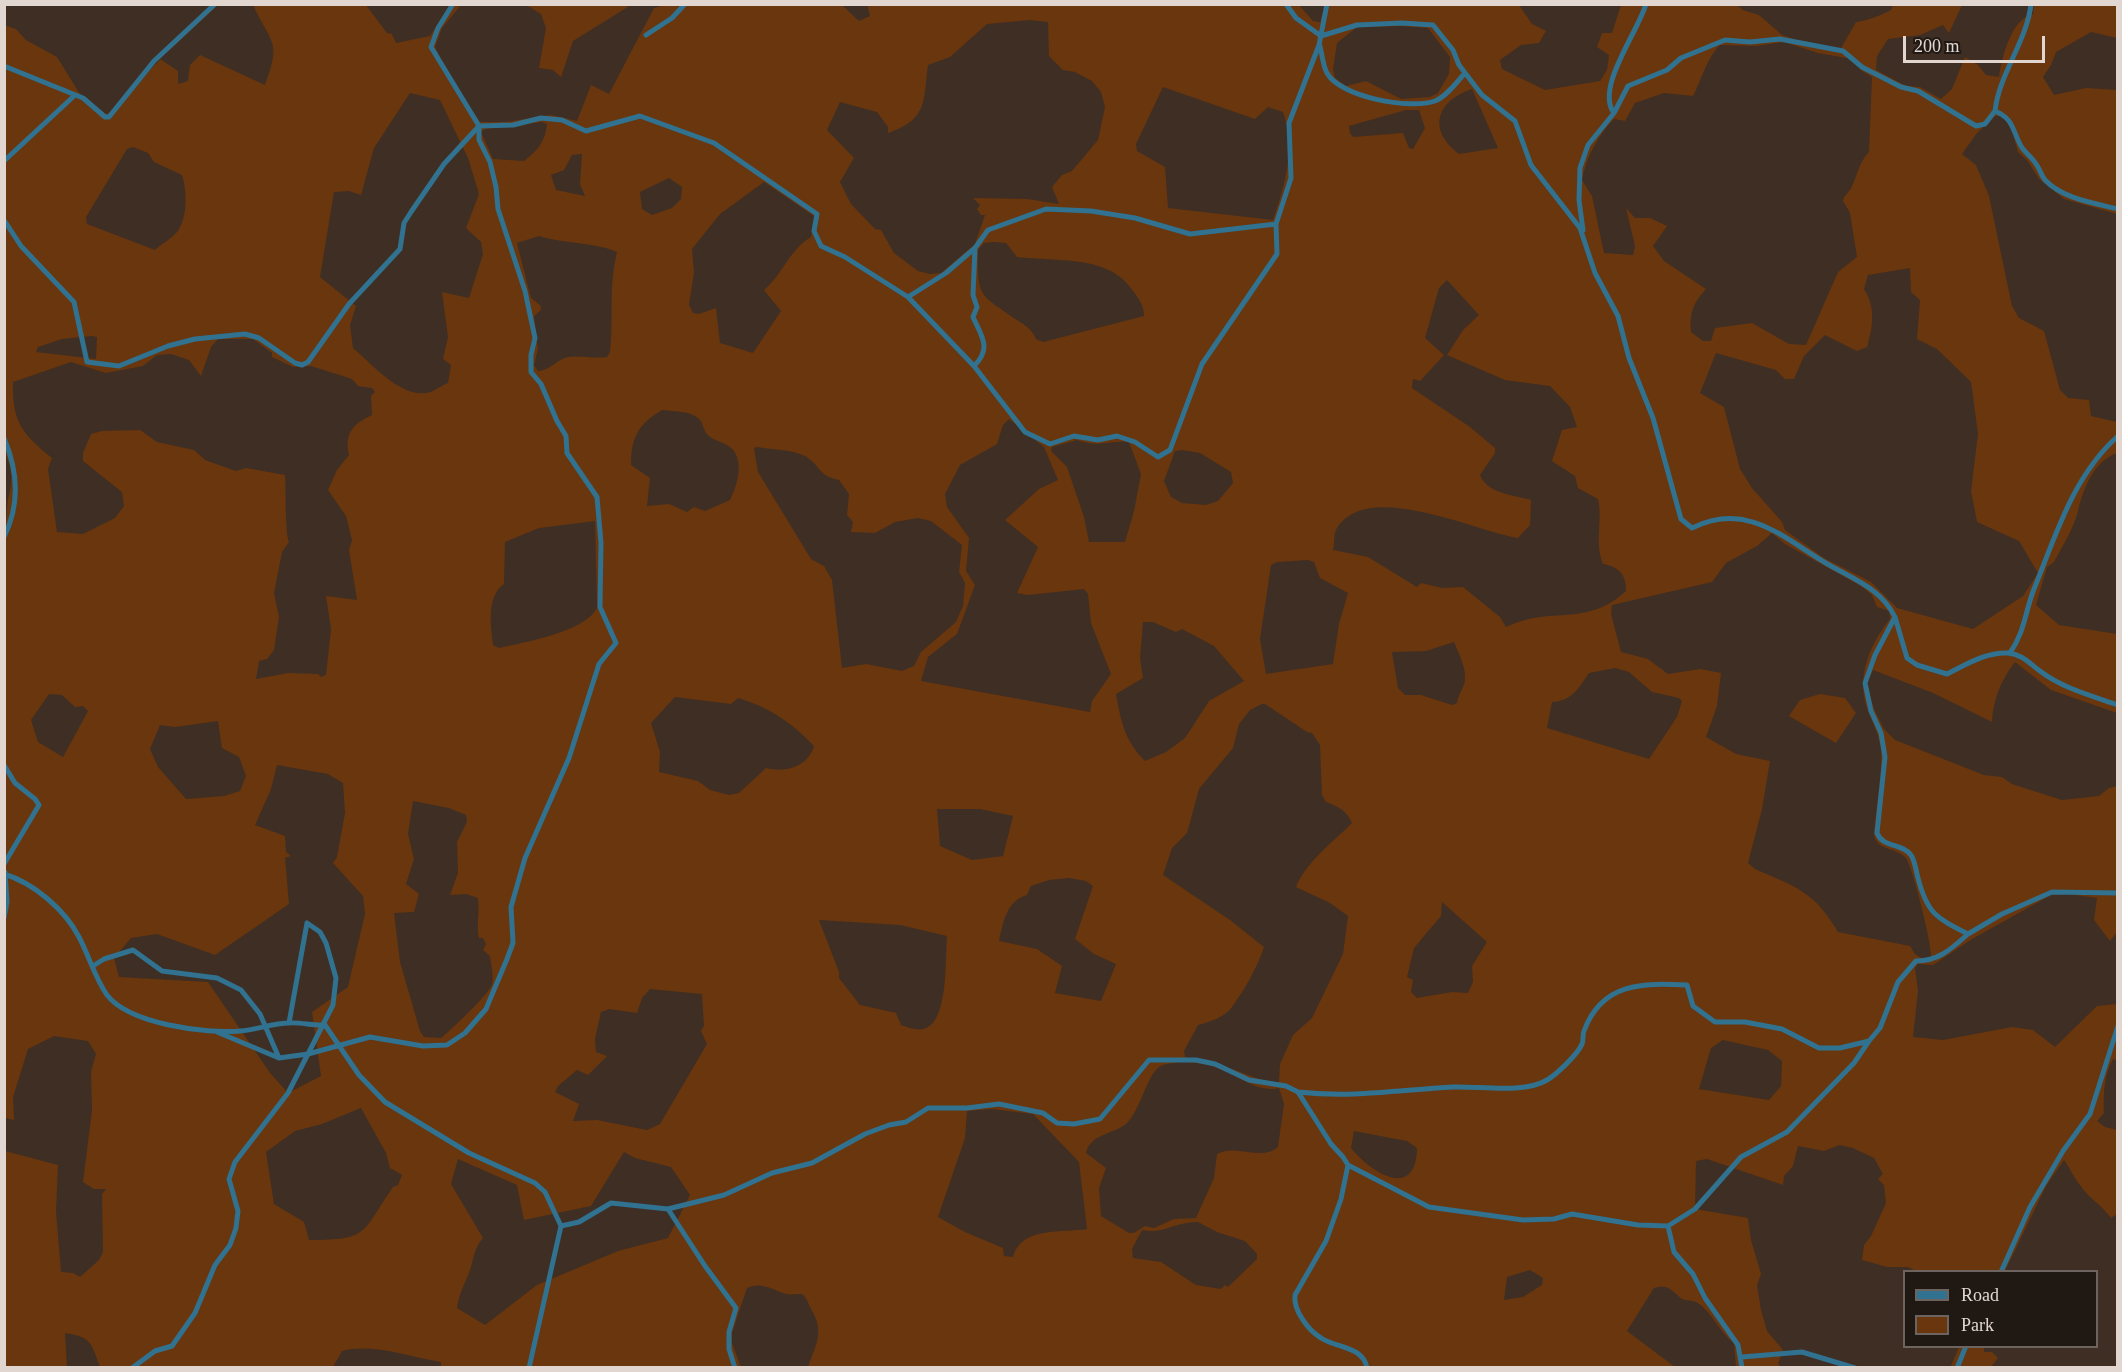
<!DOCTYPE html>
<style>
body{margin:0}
#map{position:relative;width:2122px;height:1372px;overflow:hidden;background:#3f2e23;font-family:"Times New Roman",serif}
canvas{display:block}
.frame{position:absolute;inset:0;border:6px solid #e2d7d0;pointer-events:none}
.legend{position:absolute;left:1903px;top:1270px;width:195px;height:78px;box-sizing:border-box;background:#201813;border:2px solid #6e645f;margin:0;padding:8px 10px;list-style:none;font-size:18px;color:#e2d7d0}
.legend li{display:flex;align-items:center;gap:12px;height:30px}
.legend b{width:30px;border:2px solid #6e645f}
.scale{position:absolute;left:1903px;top:36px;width:142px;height:27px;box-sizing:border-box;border:3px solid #e2d7d0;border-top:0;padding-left:8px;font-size:18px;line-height:21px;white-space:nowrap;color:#e2d7d0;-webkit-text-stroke:4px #201813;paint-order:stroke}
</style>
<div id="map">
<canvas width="2122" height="1372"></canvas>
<div class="frame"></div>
<ul class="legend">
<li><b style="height:8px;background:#30728f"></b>Road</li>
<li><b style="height:16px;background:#69360d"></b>Park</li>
</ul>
<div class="scale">200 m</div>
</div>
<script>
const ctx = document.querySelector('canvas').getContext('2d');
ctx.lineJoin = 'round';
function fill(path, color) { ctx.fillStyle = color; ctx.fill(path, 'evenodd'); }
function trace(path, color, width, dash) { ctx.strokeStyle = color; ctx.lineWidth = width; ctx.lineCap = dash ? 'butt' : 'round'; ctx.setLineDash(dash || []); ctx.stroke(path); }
fill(new Path2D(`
 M867,4H1298L1313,21L1320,22L1325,5H1519L1532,24L1546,31L1539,43L1521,45L1500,60L1502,69L1545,90L1600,81L1607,70L1609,55L1597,47L1602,33H1612L1621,5H1737L1743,10L1759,15L1782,35L1811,45L1840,50L1856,22C1869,20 1879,16 1891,10L1893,5H1962L1949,33L1943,25L1920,35L1888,39L1877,56L1876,70L1906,86L1920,87L1941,99L1952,89L1965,57L1978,65L1986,75L1999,77C2002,57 2011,19 2033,14L2034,5H2117V38L2091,32L2056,52L2051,65L2043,77L2054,95L2086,88L2117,90V214L2064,199L2039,179L2027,160L2018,152L2010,124L2002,116H1995L1977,133L1962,154L1976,165L1989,196L2012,306L2019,318L2044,331L2060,390L2068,398L2089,400L2091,416L2117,422V453C2094,461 2083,489 2078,511C2074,528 2062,547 2054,562L2047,567L2036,605L2059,625L2117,634V713L2051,690L2015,662C2001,680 1993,700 1992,722L1933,693L1873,670L1867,684L1874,709L1884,729L1895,740L1984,775L2002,777L2012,784L2062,800L2099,796L2109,788L2117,786L2118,931L2110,941L2094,920L2097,898L2068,894L2051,895L1972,939L1933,965L1918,964L1915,968L1918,991L1913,1037L1943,1040L2012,1027L2033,1030L2055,1047L2097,1006L2117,1004V1061L2113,1059C2104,1075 2103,1095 2104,1113L2097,1121L2105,1127L2117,1130V1214L2111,1218C2102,1205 2088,1198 2080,1185C2074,1178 2070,1168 2064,1160L2046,1186L2005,1271H1916L1908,1267H1887L1862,1260L1864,1245L1871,1236L1886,1203L1884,1185L1878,1179L1883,1174L1874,1158L1853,1148L1839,1145L1824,1151L1798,1146L1793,1166L1784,1176L1783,1185L1707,1159L1696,1161L1695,1209L1748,1218L1751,1240L1761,1274L1757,1285L1761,1310L1767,1331L1783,1350L1778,1364L1782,1367H1736L1734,1343C1720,1333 1710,1309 1696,1302C1692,1300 1686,1301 1682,1299C1671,1291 1670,1284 1654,1288L1627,1331L1675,1367H808C816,1344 825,1332 811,1309C808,1303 807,1298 802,1294C797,1294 790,1295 786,1294C773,1290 762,1281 747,1288L732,1333V1343L741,1367H441V1362C408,1357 375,1343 342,1351L333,1367H100C91,1343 92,1337 65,1333L67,1367H5V1151L58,1165L56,1211L61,1272L73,1273L80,1277L99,1260L103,1252L102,1194L106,1189H94L83,1182L92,1110L91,1072L96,1054L88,1041L54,1036L28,1049L13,1097L14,1120L5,1118L4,528C8,518 6,510 8,500C13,478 13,472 4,450V25L16,29L26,40L57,57L80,94L106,114L110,112L212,5H218L160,59L178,71V84L188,81L190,65L200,55L265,85C282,40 271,44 253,5H366L387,33L392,34L396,43L430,36L450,5H461L442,28L435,47L454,85L480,122H506L551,115L577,121L591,85L609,94L654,8L665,5H842L859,21L870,16ZM1030,20L1048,22L1049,56L1063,70L1075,72L1092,81L1101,92L1105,107L1098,140L1072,171L1062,175L1052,187L1059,204L1027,199L973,198L980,205L977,209L981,215H985L975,244L941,273L930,274L918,271L894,253L881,230L875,229L851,204L840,182L854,158L827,130L840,102L877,112L888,127V133C929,119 923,100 928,65L950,57L987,24ZM1401,26L1428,28L1450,57L1449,74L1438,93L1430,97L1401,99L1366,81L1346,86L1335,78L1333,69L1337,43L1357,27ZM1784,42L1818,53L1852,59L1862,71L1872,77L1869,152C1858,163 1858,175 1851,188C1848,194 1844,194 1843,201L1850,213L1857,257L1838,272L1806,345L1789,344L1752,323L1715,328L1711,341H1703L1691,332C1689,314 1693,303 1706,289L1664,261L1653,246L1667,226L1650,218H1635L1626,208L1635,246L1633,255L1604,253L1592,196L1582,180C1586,158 1598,135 1614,119L1625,121L1635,103L1664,93L1693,96C1702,79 1707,57 1720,45L1756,46ZM1163,87L1255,119L1268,107L1283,112C1296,149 1285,185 1273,220L1168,208L1165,167L1137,151L1136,144ZM1472,89L1498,148L1459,154C1427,130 1436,101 1472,89ZM410,93L440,100L468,158L479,194L466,228L481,242L483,254L469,298L442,292L448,337L443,359L451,365L448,383C440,386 434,392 426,393C400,397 372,364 353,348L350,325L356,306L320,277L334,192L349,191L361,195L374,148ZM1406,110H1419L1425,128L1413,149L1409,148L1403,133L1353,137L1350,133L1349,126ZM542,122L547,124C545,142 538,150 524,161L493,159L481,132L485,129ZM133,147L148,153L154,162L182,175C187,191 188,218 177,232C171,239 161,244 155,250L87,224L86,217L127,149ZM582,154L580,184L585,196L556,190L551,175L564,170L572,155ZM669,178L682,187L681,199L672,208L652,215L642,209L640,192ZM764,182L814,216L811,237C790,249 783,274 764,290L781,311L753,353L720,343L716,308L699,314L693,313L689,305L694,273L692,249L720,214ZM539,236C564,244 595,242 617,252C608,289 614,316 610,352L607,357C594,359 577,355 568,357C557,359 550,371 538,371L534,365L538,349L534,316L541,310L540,305L531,298L517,243ZM994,242L1006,243L1017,257C1056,262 1109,254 1133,291C1139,299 1144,306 1144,316L1043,342L1036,339C1032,329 1026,326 1017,320C980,294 977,299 978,250L984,243ZM1910,268L1911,292L1920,300L1917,339L1937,349L1971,382L1978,434L1971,491L1977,522L2019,541L2038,573L2023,596L1973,629L1897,608L1871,582L1824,558L1785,530L1782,522L1752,488L1740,469L1724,407L1700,393L1716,353L1776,370L1785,379H1794L1804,356L1825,335L1857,351L1867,347C1873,327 1876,307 1864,289L1868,275ZM1447,280L1479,315L1463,330L1447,355L1505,380L1550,386L1570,407L1577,427L1562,430L1552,461L1575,476L1578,488L1598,499C1603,521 1594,543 1603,564C1619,567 1626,574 1626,591C1586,628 1552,605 1506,627L1500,617L1463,587L1442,588L1421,583L1417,587L1368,557L1333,550C1335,544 1333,534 1337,528C1368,479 1474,531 1518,538L1530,525L1531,500C1515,495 1487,494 1480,475L1495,453V448L1470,427L1412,388L1413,379L1420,381L1444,355L1425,338L1439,288ZM92,336L97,337L96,359L36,352L38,347L62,339ZM218,339H253L272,353V357L293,367L311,366L352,379L358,386L372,388L375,392L371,396L372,415C353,424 344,433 349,455L337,470L328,490L346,516L352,540L349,550L357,600L326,596L331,629L326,675L321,677L318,674L288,673L256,679L259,661L267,659L274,650L279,617L274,593L282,552L289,542C285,533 286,489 285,475L246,468L236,471L205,460L194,450L157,442L140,430L102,431L91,434L83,453V461L122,492L124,506L115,518L83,534L57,532L48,469L52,458C21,433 12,421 13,382L71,362L106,373L143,366L157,355L171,354L189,360L201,376L211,347ZM662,410C675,412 692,410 701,421C703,425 704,431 707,434C711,439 721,442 727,445C746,456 738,484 730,500L705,511L694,507L687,512L669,504L647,506L650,478L631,465C631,438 638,424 662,410ZM1009,419L1044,447L1058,480L1039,489L1005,520L1038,547L1017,593L1028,595L1084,589L1088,594L1091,623L1111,674L1092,701L1090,712L921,681L928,657L957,634L975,585L966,571L969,538L947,507L945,494L960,465L997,444L1003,425ZM1077,440C1098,448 1108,440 1129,442L1141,474L1134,511L1125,542H1089L1084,517L1067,467L1051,451L1052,447ZM757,447C773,450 790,449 805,456C821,465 816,475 839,480L849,494L847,515L853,522L851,532L875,533L895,522L918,518L931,521L962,545L959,572L965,583L963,606L956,622L921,652L914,666L902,671L866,664L842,668L832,580L824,566L811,559L758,472L754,448ZM1182,450L1200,453L1231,472L1233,483L1218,501L1206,505L1182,503L1171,497L1164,481L1175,451ZM595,521L597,608C585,632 525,642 499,648L493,645C491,626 486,597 504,584L505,542L539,528ZM1772,533L1785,544L1861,586L1872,595L1877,607L1889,611L1890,619C1870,644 1856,676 1867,708C1872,723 1880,735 1881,751C1882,779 1876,806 1874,834C1876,851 1896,847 1906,858C1912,865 1933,948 1931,957L1923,959L1915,954L1910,946L1838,932C1814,891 1796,887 1755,869L1748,863L1762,809L1770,761L1736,754L1706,737L1717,706L1721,673L1700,669L1668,674L1648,659L1621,652L1611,614L1612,605L1712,582L1726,563L1757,546ZM1308,560L1314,562L1320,578L1348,593L1339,624L1333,664L1266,674L1260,639L1271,565L1277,562ZM1143,622H1153L1176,632L1182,629L1214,646L1244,681L1209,701L1185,738L1166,752L1145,761C1125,741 1121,722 1116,694L1143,678L1140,658ZM1454,642C1459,654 1466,667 1465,680C1464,688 1458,694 1457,703L1452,705L1421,695H1405L1398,688L1392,652L1426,651ZM1615,668L1629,672L1652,692L1679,698L1682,701L1677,717L1649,759L1547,728L1552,702C1572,701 1578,689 1589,673ZM49,694L62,695L75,707L83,706L88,711L63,757L38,742L31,720ZM675,697L731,704L738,698C769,707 792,723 814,746C808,767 785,773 766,768L739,793L729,795L710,790L698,781L659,772L660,752L651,723ZM1262,704H1265L1307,732L1312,733L1320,745L1322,795L1326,802C1339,807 1346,810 1352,823C1333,842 1306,862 1296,887L1330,903L1348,916L1343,954L1312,1018L1293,1035L1280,1064L1279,1082C1262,1083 1248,1074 1232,1069C1217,1065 1200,1061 1185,1057L1184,1051L1198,1025C1210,1022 1225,1017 1232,1007C1244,991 1258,966 1264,947L1230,920L1163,875L1172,848L1187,833L1199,789L1233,748L1239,724L1250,710ZM218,721L222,748L239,757L246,776L240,791L224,796L186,799L158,767L150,749L160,725L175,727ZM277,765L328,774L343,783L345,813L337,857L333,863L363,896L365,914L348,987L312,1012L321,1076L288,1093L270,1073L208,982L119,977L114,958L131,938L157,934L215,955L289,904L285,858L291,856L286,852L285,836L255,825L271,789ZM413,801L449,808L466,815L467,822L457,842L458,873L450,895L466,894L478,898C480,912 476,924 479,938H483L486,944L483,950L490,956C491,964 494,976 492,984C491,992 451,1030 441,1038L424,1037L420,1031L400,962L394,913L414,912L419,894L406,884L414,859L408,834ZM937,809H980L1013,816L1003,856L972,860L940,846ZM1069,878L1086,881L1093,886L1075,939L1094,954L1116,964L1101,1001L1055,993L1062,966L1037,949L999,941C1003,923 1006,901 1027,895L1031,886L1049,880ZM1442,902L1487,942L1472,966L1473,982L1468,993L1452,992L1417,998L1411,992L1413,980L1407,977L1414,948L1441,916ZM819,920L900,925L947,936C945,959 949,1024 923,1029C916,1031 908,1027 901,1025L896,1013L860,1005L839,978V972ZM650,989L702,994L704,1026L701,1031L707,1044L660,1124L647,1130L597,1120L573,1121L579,1104L555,1092L558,1086L577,1070L588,1075L607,1056L596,1052L595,1039L601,1012L609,1009L637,1013L642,998ZM1723,1040L1768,1050L1782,1061L1781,1086L1769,1100L1699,1089L1711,1048ZM1182,1062C1195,1062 1208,1064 1220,1069C1239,1076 1258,1093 1279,1088L1284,1104L1278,1147C1261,1162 1236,1143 1217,1154L1214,1178L1196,1218L1174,1219L1154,1228L1145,1226L1134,1233H1129L1101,1216L1099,1188L1106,1168L1086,1153C1090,1134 1114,1134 1126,1124C1141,1110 1146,1077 1159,1067C1165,1063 1175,1063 1182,1062ZM361,1108L386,1153L390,1168L402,1175L398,1185L393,1187C361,1233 370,1240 309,1240L304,1222L274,1204L266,1152L295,1131L322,1124ZM992,1109L1033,1114L1079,1162L1087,1229C1063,1233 1021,1226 1013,1257L1004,1256L1003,1248L965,1232L938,1217L965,1138L967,1111ZM1354,1131L1407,1141L1417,1148C1416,1201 1371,1173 1351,1148ZM624,1152L635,1158L671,1167L690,1195L668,1238L618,1251L537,1285L485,1325L457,1308C459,1293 465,1284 470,1270C474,1258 474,1248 483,1238L451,1184L458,1159L517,1185L524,1220L591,1206ZM1198,1222L1217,1232L1245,1241L1257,1254V1259L1228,1287L1225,1285L1221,1289L1196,1285L1161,1262L1133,1258L1132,1249L1142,1230C1162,1235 1177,1221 1198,1222ZM1530,1270L1543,1278L1542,1285L1523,1297L1504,1300L1507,1277Z
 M526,5H631L573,41L561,77L553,70L539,68L546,28L541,14Z
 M1820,694L1845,698L1856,713L1836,743L1789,716L1800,700Z
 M1959,1347H1984V1352H1992L1998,1358L1991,1367L1950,1368Z`), '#69360d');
trace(new Path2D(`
 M1286,4L1296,18L1321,36L1357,25L1402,23L1433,25L1453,50L1459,65L1482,95L1515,121L1531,165L1580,228L1595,273L1618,316L1629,358L1653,418L1681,519L1692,528C1749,500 1785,540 1831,566C1856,580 1882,590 1895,617L1875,655L1865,683L1871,711L1881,733L1885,757L1877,833C1883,848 1902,843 1911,855C1915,861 1916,871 1918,878C1927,913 1936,918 1968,934L2002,914L2052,892L2118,893
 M646,35L672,18L685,4
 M1320,46C1322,54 1323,66 1327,73C1340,97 1410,110 1435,101C1446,97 1457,82 1465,73
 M4,66L83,98L105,117H109L154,61L215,4
 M1995,111C1999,74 2027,41 2031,4
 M1614,113C1595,88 1638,32 1646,4
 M4,161L74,96
 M4,220L21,246L74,302L87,362L119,366L168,346L195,339L245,334L259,338L295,363L302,365L308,362L349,304L400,249L404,223L411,212L444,164L479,126L513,125L541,118L562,120L586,131L640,116L714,143L817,214L814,231L821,246L845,257L908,297L946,273L975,248L988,230L1046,209L1091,211L1135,218L1190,234L1276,224
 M1583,230L1579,200L1580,168L1588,145L1614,113L1628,86L1667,70L1681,58L1725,40L1750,42L1780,39L1843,51L1862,67L1901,87L1918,91L1976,126L1985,124L1995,111C2014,119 2012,130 2021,146C2025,153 2032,157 2036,164C2040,169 2041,175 2045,180C2063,199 2094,203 2118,209
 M908,297L974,366L1025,432L1050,444L1074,436L1098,440L1117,436L1135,442L1158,457L1170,450L1202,364L1277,254L1276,224L1291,178L1289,123L1319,45L1327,4
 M974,366C992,348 982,337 973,317L977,307L973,295L975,248
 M4,438C18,471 20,505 4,537
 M1895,617L1907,658L1917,665L1947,674C1967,664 1986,652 2008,653C2022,654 2030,664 2040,671C2062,688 2092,696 2118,705
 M2010,653C2025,631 2025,612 2034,589C2056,535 2073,476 2118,436
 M4,765L15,783L35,799L39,805L4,864
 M4,874C34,883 65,910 79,937C89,956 95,978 107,995C129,1024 206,1034 240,1031C256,1030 273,1023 289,1023C301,1022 313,1026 325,1025L359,1075L385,1102L469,1153L535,1183L545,1192L561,1226L529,1368
 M4,918L7,902L5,872
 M93,966L104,959L133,950L162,971L217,978L241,990L260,1014L279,1058
 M217,1032L279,1058L308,1054L370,1037L423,1046L447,1045L465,1033L486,1009L507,959L513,943L511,907L525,858L569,758L599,664L616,643L600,607L601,543L597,497L567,453L566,436L557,421L541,384L531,372V355L535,338L525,291L498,209L496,187L490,162L479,140V126L431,47L438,28L453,4
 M1298,1092C1353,1098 1398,1090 1453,1087C1480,1086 1524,1094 1547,1080C1556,1075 1578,1054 1582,1044C1584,1040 1582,1035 1584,1031C1602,982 1643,983 1687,985L1693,1006L1715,1022H1745L1782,1029L1819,1048H1840L1869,1041L1880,1028L1898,982L1916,961C1939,961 1951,949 1968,934
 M1348,1165L1429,1207L1523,1220L1554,1219L1572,1214L1638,1225L1668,1226L1695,1209L1741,1157L1787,1132L1854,1063L1869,1041
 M668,1209L705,1266L736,1308L729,1332V1349L735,1368
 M561,1226L579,1222L611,1203L668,1209L724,1195L772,1173L812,1163L865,1134L889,1125L906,1122L928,1108H967L999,1104L1043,1113L1057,1123L1074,1124L1100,1119L1149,1060H1196L1215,1064L1249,1080L1286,1086L1298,1092L1331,1144L1343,1157L1348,1165L1341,1199L1326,1241L1295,1295C1293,1310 1308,1330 1321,1338C1336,1348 1363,1346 1367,1368
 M1668,1226L1674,1252L1693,1274L1705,1298L1738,1345L1742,1368
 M2001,1272L2030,1207L2063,1151L2090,1114L2118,1026
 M1742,1357L1802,1352L1855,1368
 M132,1368L155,1351L172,1346L195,1313L215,1265L230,1245L236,1228L238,1211L229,1179L235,1162L288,1093L333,1005L336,978L326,943L320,932L307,923L289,1023
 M1957,1368L1966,1346`), '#30728f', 5);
</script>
